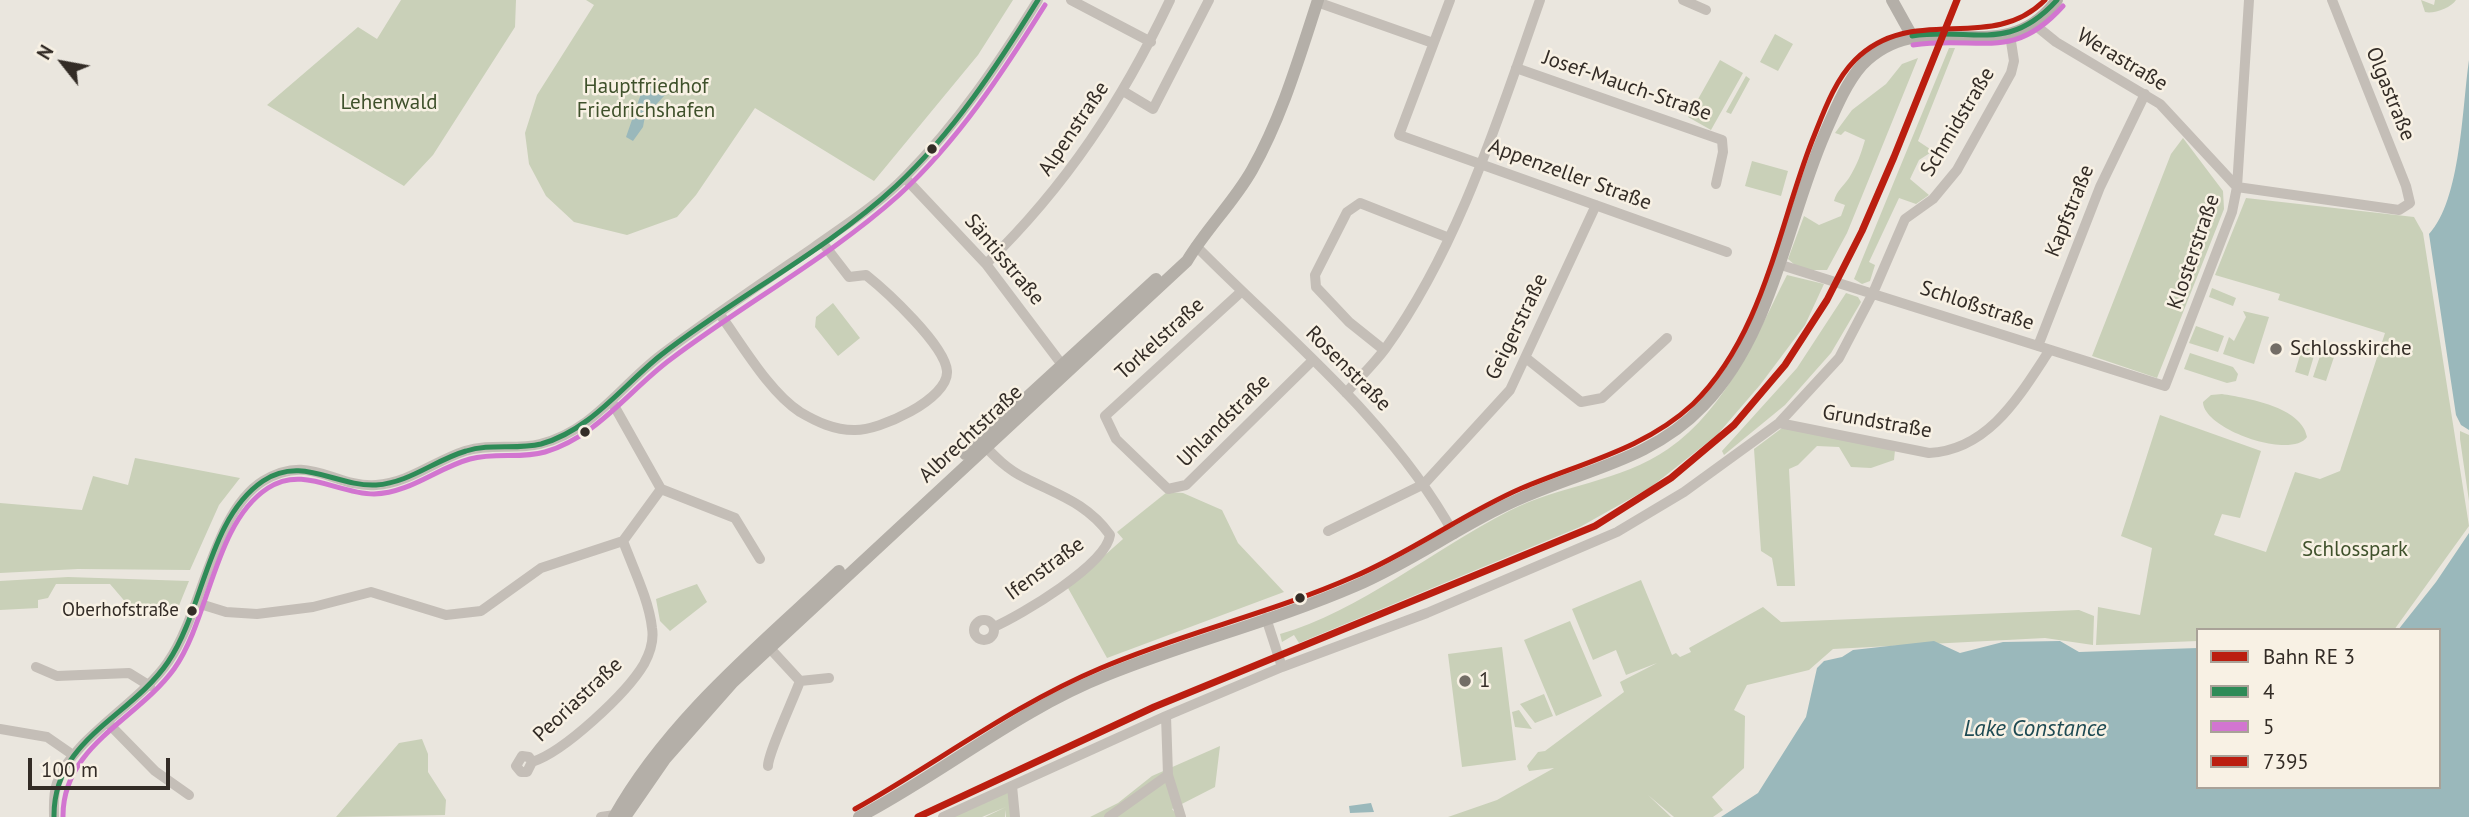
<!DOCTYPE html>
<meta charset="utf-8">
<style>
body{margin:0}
#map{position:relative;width:2469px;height:817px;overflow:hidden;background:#eae6de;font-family:"PT Sans",sans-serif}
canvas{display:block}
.legend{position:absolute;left:2196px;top:628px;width:245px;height:161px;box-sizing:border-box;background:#f8f1e4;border:2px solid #a9a298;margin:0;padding:9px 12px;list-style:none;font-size:21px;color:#332c26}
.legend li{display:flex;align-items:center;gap:14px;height:35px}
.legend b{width:35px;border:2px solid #a9a298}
.north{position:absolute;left:28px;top:28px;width:70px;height:70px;-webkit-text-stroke:5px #f8f1e4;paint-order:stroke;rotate:301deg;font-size:19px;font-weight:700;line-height:28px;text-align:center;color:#332c26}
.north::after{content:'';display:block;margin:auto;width:24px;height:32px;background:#332c26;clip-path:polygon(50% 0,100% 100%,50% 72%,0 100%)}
.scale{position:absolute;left:28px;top:758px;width:142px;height:32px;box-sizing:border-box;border:4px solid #332c26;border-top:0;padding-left:9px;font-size:21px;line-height:24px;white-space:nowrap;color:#332c26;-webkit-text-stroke:5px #f8f1e4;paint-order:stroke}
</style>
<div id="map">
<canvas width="2469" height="817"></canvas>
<ul class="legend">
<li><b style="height:9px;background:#bb1e10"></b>Bahn RE 3</li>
<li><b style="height:9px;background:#2e8b57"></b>4</li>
<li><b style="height:9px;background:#d275d0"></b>5</li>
<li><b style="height:9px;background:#bb1e10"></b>7395</li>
</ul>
<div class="north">N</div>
<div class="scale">100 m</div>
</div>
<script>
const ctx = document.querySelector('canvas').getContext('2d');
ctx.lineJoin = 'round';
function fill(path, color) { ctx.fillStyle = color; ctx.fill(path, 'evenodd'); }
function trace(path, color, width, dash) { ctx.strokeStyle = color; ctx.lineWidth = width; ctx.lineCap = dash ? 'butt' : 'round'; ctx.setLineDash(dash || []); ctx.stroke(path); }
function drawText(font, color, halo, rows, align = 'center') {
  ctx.font = font + ' "PT Sans",sans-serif'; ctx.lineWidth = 5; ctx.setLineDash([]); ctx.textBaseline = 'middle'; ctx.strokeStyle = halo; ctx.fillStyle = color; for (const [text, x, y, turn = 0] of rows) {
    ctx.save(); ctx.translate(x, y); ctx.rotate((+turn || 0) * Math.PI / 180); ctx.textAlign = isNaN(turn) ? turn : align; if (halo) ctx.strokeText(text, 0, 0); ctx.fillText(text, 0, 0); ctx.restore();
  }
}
fill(new Path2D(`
 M401,0H516L515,27L433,155L404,186L267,105L358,27L377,39Z
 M586,0H1013L978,55L874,181L755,108L696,195L677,217L627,235L574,222L546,196L529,164L525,133L537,95L594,5Z
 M2421,0L2434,5L2435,0H2456C2451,8 2434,14 2425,12Z
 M1775,34L1793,44L1778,71L1760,62Z
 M1949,48H1955L1918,141L1933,151L1919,160L1910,179L1929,195L1916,204L1899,198L1869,262L1875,265L1870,281L1862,284L1854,279Z
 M1918,58L1847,233L1827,270H1810L1796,266L1788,259L1804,216L1819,225L1841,216L1845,205L1834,201C1837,190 1843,187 1849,178C1857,165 1861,154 1865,140L1845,131L1841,135L1835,133L1852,110L1886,84L1902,64Z
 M1720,60L1743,73L1711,130L1688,117Z
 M1746,76L1750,79L1731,114L1726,112Z
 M2183,138L2223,191L2224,209L2157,378L2092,356L2171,154Z
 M1752,161L1788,171L1781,196L1745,186Z
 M2246,198L2414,217L2423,233L2469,526L2394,630H2198V641L2096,645L2098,607L2140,615L2152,548L2121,536L2160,415L2261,451L2240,518L2222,514L2214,535L2266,552L2295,472L2320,479L2340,471L2385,333L2278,300L2280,294L2215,275Z
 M1787,275L1824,284L1805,325L1760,385L1717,435L1651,487L1580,527L1299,643L1294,635L1282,642L1280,634C1358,612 1436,548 1509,511C1559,485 1621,482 1668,449C1727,408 1756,336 1787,275Z
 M2212,288L2236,298L2233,306L2209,297Z
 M1846,293L1858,297L1861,302L1831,353L1785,405L1724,455L1722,451L1797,368Z
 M833,303L860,338L838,356L815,327L816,317Z
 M2243,311L2269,317L2254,364L2223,354L2229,337L2234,341L2246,317Z
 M2196,326L2224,336L2218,352L2189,343Z
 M2303,345L2316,349L2308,376L2295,372Z
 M2322,350L2335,354L2326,381L2313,377Z
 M2190,353L2233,367L2238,374L2236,381L2227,383L2184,369Z
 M2222,394C2247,398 2302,407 2307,437C2291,460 2203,429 2203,402L2211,395Z
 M1782,428L1895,450L1894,460L1871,468L1851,467L1839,447L1817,446L1798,465L1789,469L1795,586H1777L1772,558L1761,551L1754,449Z
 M2460,431L2469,435V501L2460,439Z
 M135,458L240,478L219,505L190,570L78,569L0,573V503L82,510L93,476L128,485Z
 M1167,492L1183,493L1222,510L1238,543L1284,592L1107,658L1068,588L1123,539L1117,532Z
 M68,577L189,581L178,608L128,605L110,584H56L48,598L38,600V608L0,610V581Z
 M1641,580L1672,655L1676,653L1680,657L1691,652L1689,648L1763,607L1781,622L2079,610L2094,616L2093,645L2045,638L1833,649L1809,670L1747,685L1734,710L1745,716L1744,768L1712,797L1723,810L1713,817H1674L1648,795L1671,817H1448L1497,800L1554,768L1529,771L1527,766L1538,752L1545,751L1624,692L1620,682L1657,663L1626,675L1616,650L1593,660L1572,609Z
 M697,584L707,602L670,631L660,621L656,599Z
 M1570,621L1602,696L1556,716L1524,640Z
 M1502,647L1516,760L1462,767L1448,654Z
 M1544,694L1553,716L1535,723L1520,704Z
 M1519,710L1532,729L1515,727L1512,712Z
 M422,739L428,754V772L446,800L445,815L336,817L399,743Z
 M1220,746L1215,787L1172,809L1179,817H1090L1118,803L1152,776Z
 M1009,790L1018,817H1006V810L1005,817H985L1006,807L982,817H947Z`), '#c9d0b8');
fill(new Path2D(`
 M2469,60V430L2461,425L2456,415L2429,234C2461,200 2462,108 2469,60Z
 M651,79L660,80L667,88L666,94L645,116L643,127L633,141L626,137L643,88Z
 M2469,533V817H1721L1758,793L1806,717L1817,668L1824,661L1842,657L1853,650L1934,641L1960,653L2003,642L2060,641L2079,652L2198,648V787H2439V630H2398L2436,582Z
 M1371,803L1374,812L1350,813L1349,806Z`), '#9ab8bb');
trace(new Path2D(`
 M1071,0L1151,42
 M1450,0L1399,135L1727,252
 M1683,0L1706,10
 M1317,2L1433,43
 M2035,25L2056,42L2160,104L2237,187L2399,210L2410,203L2406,186L2332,0
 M1516,68L1722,140L1723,152L1716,184
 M1123,91L1153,109L1209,0
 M905,178L986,264L1066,370
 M1196,246C1287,338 1391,420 1454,534
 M986,264C1067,185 1122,101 1170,0
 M1778,264L2165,386L2232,212L2237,187L2249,0
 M1242,291L1105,416L1116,439L1168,489L1186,485L1312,361
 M719,313C741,343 769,392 800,412C817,422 834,430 854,430C879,431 949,399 947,371C945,345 886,291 866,275L849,277L822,242
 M2038,346L2100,187L2145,94
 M1384,350L1349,322L1316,287L1315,275L1347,212L1360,203L1449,238
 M1526,358L1581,402L1602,398L1667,338
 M1346,393C1359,378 1373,365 1385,349C1459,246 1498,119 1540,0
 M612,402L661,489L735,518L760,559
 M1779,423L1929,453C1989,450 2020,395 2049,351
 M982,443C995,457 1008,470 1025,478C1058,495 1087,503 1110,535C1106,565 1021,615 994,627
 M1328,531L1424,484L1510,390L1596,205
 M197,603L226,612L257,614L313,607L371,592L446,615L481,611L541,568L623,541L661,489
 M1266,618L1282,667
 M974 630a10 10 0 1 1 20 0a10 10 0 1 1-20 0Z
 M765,643L800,681C794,698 768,753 768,766
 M36,667L57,676L129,673L150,686
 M800,681L829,678
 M1166,716L1168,775L1181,817
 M108,723L155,771L189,795
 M0,729L47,737L73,755
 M532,762L529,757L522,756L516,766L521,772H527L532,762C564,752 627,693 644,664C650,653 654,640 652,628C649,600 633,568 623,541
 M1012,786L1015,817
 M54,817C54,806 53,794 57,783C70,741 141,702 168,662C202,614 213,512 263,481C310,452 334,488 376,485C409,483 434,461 465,451C490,443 516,450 540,444C593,431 620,386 661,355C710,318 762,283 813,248C844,226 879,204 906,176C958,123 999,63 1038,0
 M601,817L615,815
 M943,817L1166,716L1282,667L1427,613L1617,532L1684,492L1779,423L1839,358L1873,293L1905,219L1933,199L1957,170L2011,73L2014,61L2010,35
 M1109,817L1168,775`), '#c4beb7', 10);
trace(new Path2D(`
 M1892,0L1912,36
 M965,454L1156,279
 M614,817C668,720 759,646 839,571
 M625,817L665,759L733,682L1187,261C1206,229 1234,202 1252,170C1282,117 1299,58 1318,0
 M859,817C943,773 1018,710 1107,675C1188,642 1274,621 1355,586C1414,561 1466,521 1526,496C1588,469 1654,458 1703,406C1773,334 1786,222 1825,133C1835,110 1846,83 1862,65C1926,0 2001,76 2057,0`), '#b4afa8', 12);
trace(new Path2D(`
 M1912,36C1974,27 2008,54 2057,0
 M54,817C53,739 130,718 168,662C204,609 208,518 263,481C302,455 336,487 376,485C409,483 435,460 466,451C490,443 516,450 541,444C591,430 622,386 661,355C737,296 826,251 896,186C953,133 997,66 1038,0`), '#2e8b57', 5);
trace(new Path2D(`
 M1913,45C1979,35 2012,63 2063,6
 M63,817C62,746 137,720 174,669C210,618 214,523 268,488C303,465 337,494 374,494C410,493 437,468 470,459C495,452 521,459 545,452C598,436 629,390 671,359C745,303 830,257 899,195C958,141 1003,72 1045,5`), '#d275d0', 5);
trace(new Path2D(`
 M855,809C937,763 1013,705 1101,668C1183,633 1271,613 1353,577C1412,552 1464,513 1522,488C1581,463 1645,449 1693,404C1763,336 1778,228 1812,141C1823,114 1834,81 1855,60C1913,2 1990,55 2045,0`), '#bb1e10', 5);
trace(new Path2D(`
 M918,817L1154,707L1595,526L1671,478L1734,425L1785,365L1827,300L1862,231L1894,157L1957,0`), '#bb1e10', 7);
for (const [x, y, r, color] of [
 [932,149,6,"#332c26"],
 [2276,349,7,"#736d66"],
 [585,432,6,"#332c26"],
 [1300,598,6,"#332c26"],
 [192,611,6,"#332c26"],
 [1465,681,7,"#736d66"]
]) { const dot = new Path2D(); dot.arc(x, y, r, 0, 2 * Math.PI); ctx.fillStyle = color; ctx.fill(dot); trace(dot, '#f8f1e4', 2.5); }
drawText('19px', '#332c26', '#f8f1e4', [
 ["Oberhofstraße",179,611]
], 'right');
drawText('21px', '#332c26', '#f8f1e4', [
 ["Werastraße",2122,60,31],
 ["Josef-Mauch-Straße",1627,86,19],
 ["Olgastraße",2390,94,68],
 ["Schmidstraße",1958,122,-59],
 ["Alpenstraße",1074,129,-56],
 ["Appenzeller Straße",1570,175,20],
 ["Kapfstraße",2070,211,-68],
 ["Klosterstraße",2194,252,-71],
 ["Säntisstraße",1004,260,50],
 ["Schloßstraße",1977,306,18],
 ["Geigerstraße",1517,327,-64],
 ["Torkelstraße",1160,339,-42],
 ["Rosenstraße",1348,369,45],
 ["Uhlandstraße",1224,421,-45],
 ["Grundstraße",1877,422,10],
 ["Albrechtstraße",971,434,-43],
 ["Ifenstraße",1045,569,-36],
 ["Peoriastraße",578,700,-43]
]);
drawText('21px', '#3f512b', '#f8f1e4', [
 ["Hauptfriedhof",646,87],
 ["Friedrichshafen",646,111],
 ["Lehenwald",389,103],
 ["Schlosspark",2355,550]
]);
drawText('21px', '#332c26', '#f8f1e4', [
 ["Schlosskirche",2290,349],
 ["1",1479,681]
], 'left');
drawText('italic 23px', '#1d4a53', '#f8f1e4', [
 ["Lake Constance",2035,729]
]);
</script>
